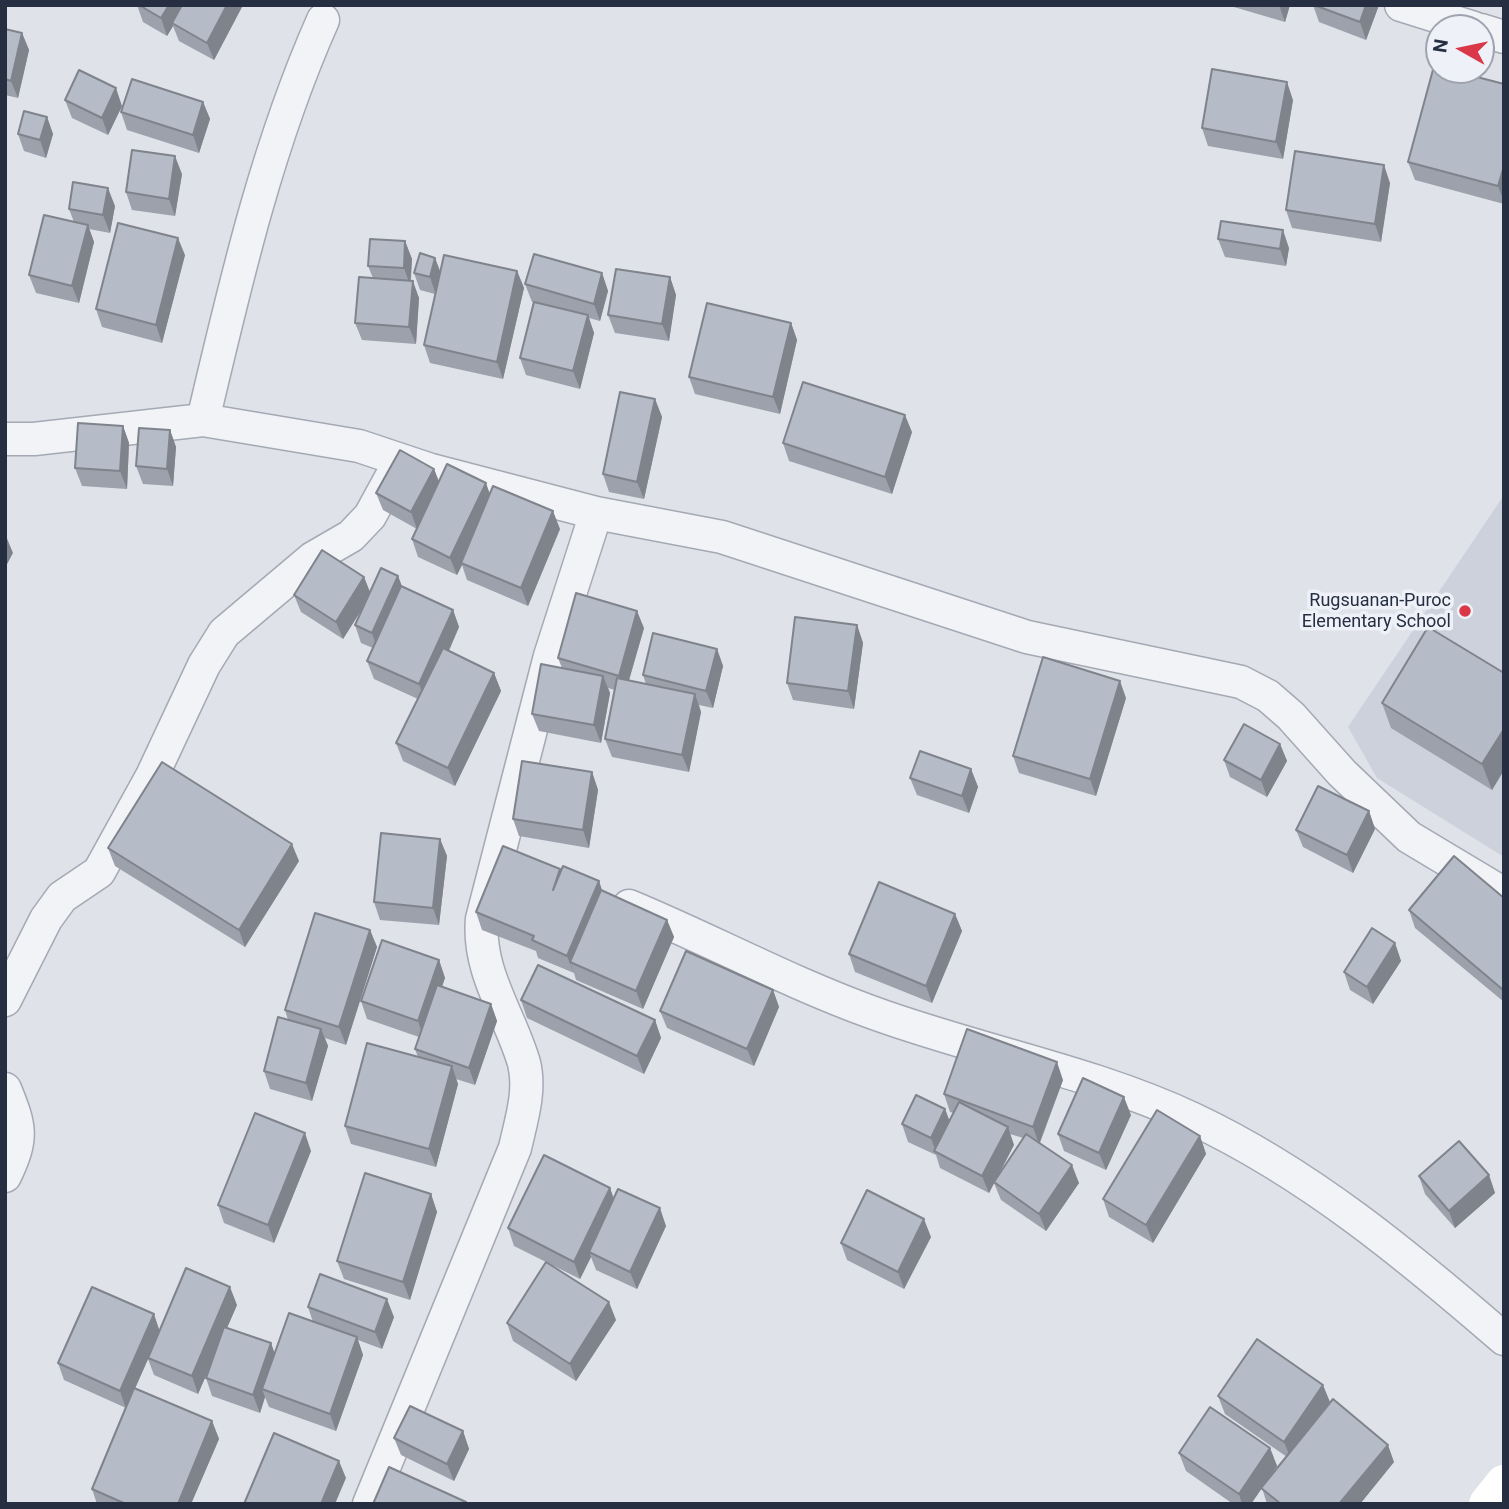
<!DOCTYPE html>
<style>
body{margin:0}
#map{position:relative;width:1509px;height:1509px;overflow:hidden;background:#dfe2e9;font-family:Roboto,sans-serif}
canvas{display:block}
.frame{position:absolute;inset:0;border:7px solid #262f42;pointer-events:none}
.north{position:absolute;left:1425px;top:14px;width:70px;height:70px;box-sizing:border-box;background:#eef1f7;border:2px solid #9ea3af;border-radius:50%;rotate:279deg;font-size:19px;font-weight:700;line-height:28px;text-align:center;color:#262f42}
.north::after{content:'';display:block;margin:auto;width:24px;height:32px;background:#da3849;clip-path:polygon(50% 0,100% 100%,50% 72%,0 100%)}
</style>
<div id="map">
<canvas width="1509" height="1509"></canvas>
<div class="frame"></div>
<div class="north">N</div>
</div>
<script>
const ctx = document.querySelector('canvas').getContext('2d');
ctx.lineJoin = 'round';
function fill(path, color) { ctx.fillStyle = color; ctx.fill(path, 'evenodd'); }
function trace(path, color, width, dash) { ctx.strokeStyle = color; ctx.lineWidth = width; ctx.lineCap = dash ? 'butt' : 'round'; ctx.setLineDash(dash || []); ctx.stroke(path); }
function drawText(font, color, halo, rows, align = 'center') {
  ctx.font = font + ' Roboto,sans-serif'; ctx.lineWidth = 7; ctx.setLineDash([]); ctx.textBaseline = 'middle'; ctx.strokeStyle = halo; ctx.fillStyle = color; for (const [text, x, y, turn = 0] of rows) {
    ctx.save(); ctx.translate(x, y); ctx.rotate((+turn || 0) * Math.PI / 180); ctx.textAlign = isNaN(turn) ? turn : align; if (halo) ctx.strokeText(text, 0, 0); ctx.fillText(text, 0, 0); ctx.restore();
  }
}
fill(new Path2D(`
 M1504,495V857L1377,778L1348,727Z`), '#ccd1dc');
const street = new Path2D(`
 M1401,5L1474,28
 M1481,30L1504,37
 M203,420C235,285 266,148 323,20
 M5,439H34L203,420L359,446L431,470L596,513L722,537L1027,637L1241,682L1268,696L1291,716L1342,773L1409,837L1504,894
 M629,906C711,940 788,982 871,1012C977,1051 1091,1071 1193,1119C1308,1173 1408,1256 1504,1339
 M5,1000L46,919L62,897L99,872L152,776L204,665L224,633L313,558L351,536L370,516L399,463
 M5,1089C21,1128 23,1138 5,1176
 M369,1504L515,1148C521,1121 531,1091 524,1063C510,1015 477,971 482,919L550,656L596,513`);
trace(street, '#a4a9b4', 35);
trace(street, '#f2f3f7', 32);
trace(new Path2D(`
 M1488,1504L1504,1484`), '#fff', 38);
fill(new Path2D(`
 M137,5H243L214,60L179,41L173,26L167,36L143,22Z
 M1227,5H1290L1285,22Z
 M1313,5H1379L1366,40L1319,22Z
 M5,29L22,33L29,50L18,98L5,95Z
 M1504,84V204L1415,180L1408,162Z
 M65,100L122,106L108,135L72,118Z
 M1293,100L1283,159L1208,146L1202,128Z
 M203,102L210,119L199,153L127,130L121,112Z
 M47,117L53,134L46,158L24,151L18,134Z
 M182,174L175,216L132,210L126,192Z
 M1390,183L1381,242L1292,228L1286,210Z
 M115,206L110,233L89,229L94,242L79,303L36,293L29,275L74,222L69,209Z
 M1218,239L1289,248L1286,266L1225,257Z
 M405,241L412,259L411,281L419,298L416,344L362,340L355,323L373,278L368,266Z
 M185,255L162,343L102,327L96,309Z
 M435,258L440,272L517,271L524,288L503,379L430,363L424,345L435,294L420,290L414,273Z
 M602,273L608,291L600,321L589,318L594,333L580,389L526,375L520,358L533,302H532L525,284Z
 M670,277L676,295L669,341L615,333L608,315Z
 M791,323L797,340L780,414L695,394L689,377Z
 M655,399L662,417L644,499L609,492L603,474Z
 M123,426L129,443L127,489L82,486L75,468Z
 M170,430L176,447L173,486L143,484L136,466Z
 M912,432L892,494L789,461L783,443Z
 M434,469L439,482L490,493L560,529L528,606L467,580L462,565L457,575L418,557L412,539L417,529L383,510L376,493Z
 M398,576L402,587L453,610L459,627L449,651L494,673L501,691L455,786L403,761L396,743L418,699L374,679L367,661L373,648L361,643L355,625L363,607L343,639L301,612L294,595L364,577L370,592Z
 M857,625L863,643L854,709L793,700L787,683Z
 M644,628L629,681L646,684L643,675L717,649L723,666L713,708L699,705L701,712L689,772L612,757L605,739L615,690L608,688L610,693L601,743L539,731L532,714L562,668L558,658Z
 M1504,673V770L1492,790L1391,728L1382,703Z
 M1126,698L1096,796L1019,773L1013,756Z
 M1280,744L1287,761L1267,797L1230,777L1224,760Z
 M971,769L978,787L969,813L917,795L910,778Z
 M592,772L598,790L589,848L519,836L513,819Z
 M1369,811L1375,829L1353,873L1303,847L1296,830Z
 M440,839L447,856L439,925L380,920L374,902Z
 M108,848L299,861L245,947L115,866Z
 M561,872L599,881L602,891L667,920L674,937L643,1009L576,980L574,973L538,958L536,951L482,930L476,912Z
 M1504,898V1002L1415,928L1409,910Z
 M955,914L962,931L932,1003L855,972L849,954Z
 M370,930L377,947L346,1045L325,1038L328,1046L312,1101L270,1089L264,1071L288,1020L285,1010Z
 M1395,943L1401,961L1373,1004L1350,990L1344,972Z
 M439,960L445,978L442,986L491,1004L497,1021L475,1085L456,1079L458,1084L436,1167L351,1144L345,1126L418,1057L415,1049L419,1037L367,1019L361,1001Z
 M773,990L779,1007L754,1066L667,1028L660,1011Z
 M521,1000L655,1020L661,1038L644,1074L527,1018Z
 M1063,1080L1040,1143L1079,1183L1046,1231L1001,1200L994,1183L989,1193L940,1168L936,1155L908,1142L902,1124L945,1109L949,1121L954,1113L950,1112L944,1094ZM1010,1134L1023,1138L996,1180L1014,1145Z
 M1131,1115L1106,1170L1064,1151L1058,1134Z
 M1200,1136L1206,1154L1153,1243L1109,1217L1103,1199Z
 M311,1151L274,1243L224,1223L218,1205Z
 M1489,1175L1495,1193L1455,1228L1425,1194L1419,1176Z
 M610,1188L614,1199L666,1226L637,1289L596,1270L591,1257L580,1279L550,1264L616,1320L576,1381L513,1341L507,1323L546,1262L514,1246L508,1228Z
 M431,1194L437,1212L410,1300L344,1279L337,1261Z
 M931,1237L904,1289L847,1260L841,1243Z
 M237,1305L227,1328L271,1343L275,1354L313,1322L308,1307L394,1317L382,1349L358,1340L363,1355L336,1431L269,1407L265,1397L260,1413L212,1396L206,1378L209,1368L198,1394L154,1375L148,1359L135,1388L212,1421L219,1439L191,1504H97L92,1489L126,1408L64,1380L58,1363Z
 M1218,1396L1330,1402L1324,1411L1394,1462L1360,1504H1267L1262,1488L1251,1504H1233L1186,1471L1179,1453L1270,1448L1277,1466L1264,1485L1287,1457L1225,1414Z
 M463,1431L469,1449L454,1481L401,1455L394,1438Z`), '#9ca1ab');
fill(new Path2D(`
 M169,5H186L172,23L173,26L167,36L161,18Z
 M227,5H243L214,60L207,43Z
 M1279,5H1290L1285,22Z
 M1366,5H1379L1366,40L1360,22Z
 M22,33L29,50L18,98L11,81Z
 M1287,82L1293,100L1283,159L1276,142Z
 M116,88L122,106L108,135L102,118Z
 M203,102L210,119L199,153L193,135Z
 M47,117L53,134L46,158L40,140Z
 M175,156L182,174L175,216L169,199Z
 M1384,165L1390,183L1381,242L1375,224Z
 M1504,166V202L1498,186Z
 M108,188L115,206L110,233L103,215Z
 M88,225L94,242L79,303L72,286Z
 M1283,230L1289,248L1286,266L1280,249Z
 M178,238L185,255L162,343L156,325Z
 M405,241L412,259L410,285L404,268Z
 M435,258L442,276L436,295L430,277Z
 M517,271L524,288L503,379L497,362Z
 M602,273L608,291L600,321L594,304Z
 M670,277L676,295L669,341L662,324Z
 M413,281L419,298L416,344L409,327Z
 M588,315L594,333L580,389L573,371Z
 M791,323L797,340L780,414L773,397Z
 M655,399L662,417L644,499L637,482Z
 M905,415L912,432L892,494L885,477Z
 M123,426L129,443L127,489L120,471Z
 M170,430L176,447L173,486L167,469Z
 M434,469L441,487L417,529L411,512Z
 M486,483L492,500L461,563L462,565L457,575L450,558Z
 M553,511L560,529L528,606L521,588Z
 M6,536L13,553L5,568V538Z
 M398,576L405,594L378,651L372,633Z
 M364,577L371,595L343,639L336,622Z
 M453,610L459,627L426,702L419,684Z
 M637,611L644,628L625,693L619,676Z
 M857,625L863,643L854,709L848,691Z
 M717,649L723,666L713,708L706,691Z
 M494,673L501,691L455,786L448,768Z
 M603,676L610,693L601,743L594,725Z
 M1120,681L1126,698L1096,796L1090,779Z
 M695,694L701,712L689,772L682,755Z
 M1504,729V770L1492,790L1482,764Z
 M1280,744L1287,761L1267,797L1261,780Z
 M971,769L978,787L969,813L962,796Z
 M592,772L598,790L589,848L583,830Z
 M1369,811L1375,829L1353,873L1347,855Z
 M440,839L447,856L439,925L433,908Z
 M292,844L299,861L245,947L239,930Z
 M599,881L605,899L570,962L574,973L567,956Z
 M955,914L962,931L932,1003L926,986Z
 M667,920L674,937L643,1009L636,991Z
 M370,930L377,947L346,1045L339,1027Z
 M1395,943L1401,961L1373,1004L1367,987Z
 M439,960L445,978L424,1039L418,1021Z
 M773,990L779,1007L754,1066L747,1049Z
 M491,1004L497,1021L475,1085L469,1068Z
 M655,1020L661,1038L644,1074L637,1056Z
 M321,1029L328,1046L312,1101L306,1083Z
 M1057,1062L1063,1080L1039,1144L1033,1127Z
 M452,1066L458,1084L436,1167L429,1149Z
 M1124,1097L1131,1115L1106,1170L1099,1153Z
 M945,1109L952,1127L936,1152L931,1138Z
 M1008,1127L1014,1145L989,1193L982,1176Z
 M305,1133L311,1151L274,1243L268,1225Z
 M1200,1136L1206,1154L1153,1243L1146,1225Z
 M1072,1165L1079,1183L1046,1231L1039,1214Z
 M1489,1175L1495,1193L1455,1228L1449,1211Z
 M610,1188L616,1206L589,1252L591,1257L580,1279L574,1262Z
 M431,1194L437,1212L410,1300L403,1282Z
 M660,1208L666,1226L637,1289L630,1272Z
 M924,1219L931,1237L904,1289L898,1272Z
 M230,1287L237,1305L198,1394L192,1376Z
 M387,1299L394,1317L382,1349L375,1332Z
 M609,1302L616,1320L576,1381L570,1364Z
 M154,1314L160,1332L126,1409L120,1391Z
 M357,1337L363,1355L336,1431L330,1414Z
 M271,1343L277,1361L262,1389L265,1397L260,1413L253,1395Z
 M1323,1385L1330,1402L1291,1459L1284,1442Z
 M212,1421L219,1439L191,1504H178Z
 M463,1431L469,1449L454,1481L447,1464Z
 M1388,1445L1394,1462L1360,1504H1339Z
 M1270,1448L1277,1466L1251,1504H1242L1239,1494Z
 M339,1461L346,1478L335,1504H321Z`), '#7f838b');
const building = new Path2D(`
 M139,5H169L161,18Z
 M182,5H227L207,43L172,23Z
 M1314,5H1366L1360,22Z
 M5,29L22,33L11,81L5,79Z
 M1434,66L1439,67V70H1450L1504,84V166L1498,186L1408,162Z
 M1212,69L1287,82L1276,142L1202,128Z
 M79,70L116,88L102,118L65,100Z
 M132,79L203,102L193,135L121,112Z
 M24,111L47,117L40,140L18,134Z
 M132,150L175,156L169,199L126,192Z
 M1295,151L1384,165L1375,224L1286,210Z
 M73,182L108,188L103,215L69,209Z
 M44,215L88,225L72,286L29,275Z
 M1221,221L1283,230L1280,249L1218,239Z
 M118,223L178,238L156,325L96,309Z
 M370,239L405,241L404,268L368,266Z
 M420,253L435,258L430,277L414,273Z
 M534,254L602,273L594,304L525,284Z
 M444,255L517,271L497,362L424,345Z
 M616,269L670,277L662,324L608,315Z
 M359,277L413,281L409,327L355,323Z
 M534,302L588,315L573,371L520,358Z
 M707,303L791,323L773,397L689,377Z
 M803,382L905,415L885,477L783,443Z
 M620,392L655,399L637,482L603,474Z
 M78,423L123,426L120,471L75,468Z
 M139,428L170,430L167,469L136,466Z
 M400,450L434,469L411,512L376,493Z
 M447,464L486,483L450,558L412,539Z
 M493,486L553,511L521,588L461,563Z
 M322,550L364,577L336,622L294,595Z
 M381,568L398,576L372,633L355,625Z
 M401,586L453,610L419,684L367,661Z
 M576,593L637,611L619,676L558,658Z
 M795,617L857,625L848,691L787,683Z
 M1428,627L1504,673V729L1482,764L1382,703Z
 M653,633L717,649L706,691L643,675Z
 M443,648L494,673L448,768L396,743Z
 M1043,657L1120,681L1090,779L1013,756Z
 M541,664L603,676L594,725L532,714Z
 M617,678L695,694L682,755L605,739Z
 M1244,724L1280,744L1261,780L1224,760Z
 M920,751L971,769L962,796L910,778Z
 M522,761L592,772L583,830L513,819Z
 M162,762L292,844L239,930L108,848Z
 M1318,786L1369,811L1347,855L1296,830Z
 M381,833L440,839L433,908L374,902Z
 M503,846L560,869L553,890L563,866L599,881L567,956L532,940L534,936L476,912Z
 M1454,856L1504,898V987L1502,989L1409,910Z
 M879,882L955,914L926,986L849,954Z
 M601,890L667,920L636,991L570,962Z
 M315,913L370,930L339,1027L285,1010Z
 M1372,928L1395,943L1367,987L1344,972Z
 M382,940L439,960L418,1021L361,1001Z
 M686,951L773,990L747,1049L660,1011Z
 M538,965L655,1020L637,1056L521,1000Z
 M437,985L491,1004L469,1068L415,1049Z
 M278,1017L321,1029L306,1083L264,1071Z
 M967,1029L1057,1062L1033,1127L944,1094Z
 M367,1043L452,1066L429,1149L345,1126Z
 M1083,1078L1124,1097L1099,1153L1058,1134Z
 M916,1095L945,1109L931,1138L902,1124Z
 M959,1102L1008,1127L982,1176L934,1151Z
 M1157,1110L1200,1136L1146,1225L1103,1199Z
 M255,1113L305,1133L268,1225L218,1205Z
 M1026,1134L1072,1165L1039,1214L994,1182Z
 M1459,1141L1489,1175L1449,1211L1419,1176Z
 M544,1155L610,1188L574,1262L508,1228Z
 M365,1173L431,1194L403,1282L337,1261Z
 M618,1189L660,1208L630,1272L589,1252Z
 M867,1190L924,1219L898,1272L841,1243Z
 M546,1262L609,1302L570,1364L507,1323Z
 M186,1268L230,1287L192,1376L148,1358Z
 M320,1274L387,1299L375,1332L308,1307Z
 M92,1287L154,1314L120,1391L58,1363Z
 M289,1313L357,1337L330,1414L262,1389Z
 M224,1327L271,1343L253,1395L206,1378Z
 M1257,1339L1323,1385L1284,1442L1218,1396Z
 M134,1388L212,1421L178,1504H126L92,1489Z
 M1333,1399L1388,1445L1339,1504H1281L1261,1488Z
 M410,1406L463,1431L447,1464L394,1438Z
 M1210,1407L1270,1448L1239,1494L1179,1453Z
 M274,1433L339,1461L321,1504H244Z
 M389,1467L466,1502V1504H373Z`);
fill(building, '#b5bbc7');
trace(building, '#7f838b', 2);
for (const [x, y, r, color] of [
 [1465,611,7,"#da3849"]
]) { const dot = new Path2D(); dot.arc(x, y, r, 0, 2 * Math.PI); ctx.fillStyle = color; ctx.fill(dot); trace(dot, '#eef1f7', 2.5); }
drawText('18px', '#262f42', '#eef1f7', [
 ["Rugsuanan-Puroc",1451,601],
 ["Elementary School",1451,622]
], 'right');
</script>
